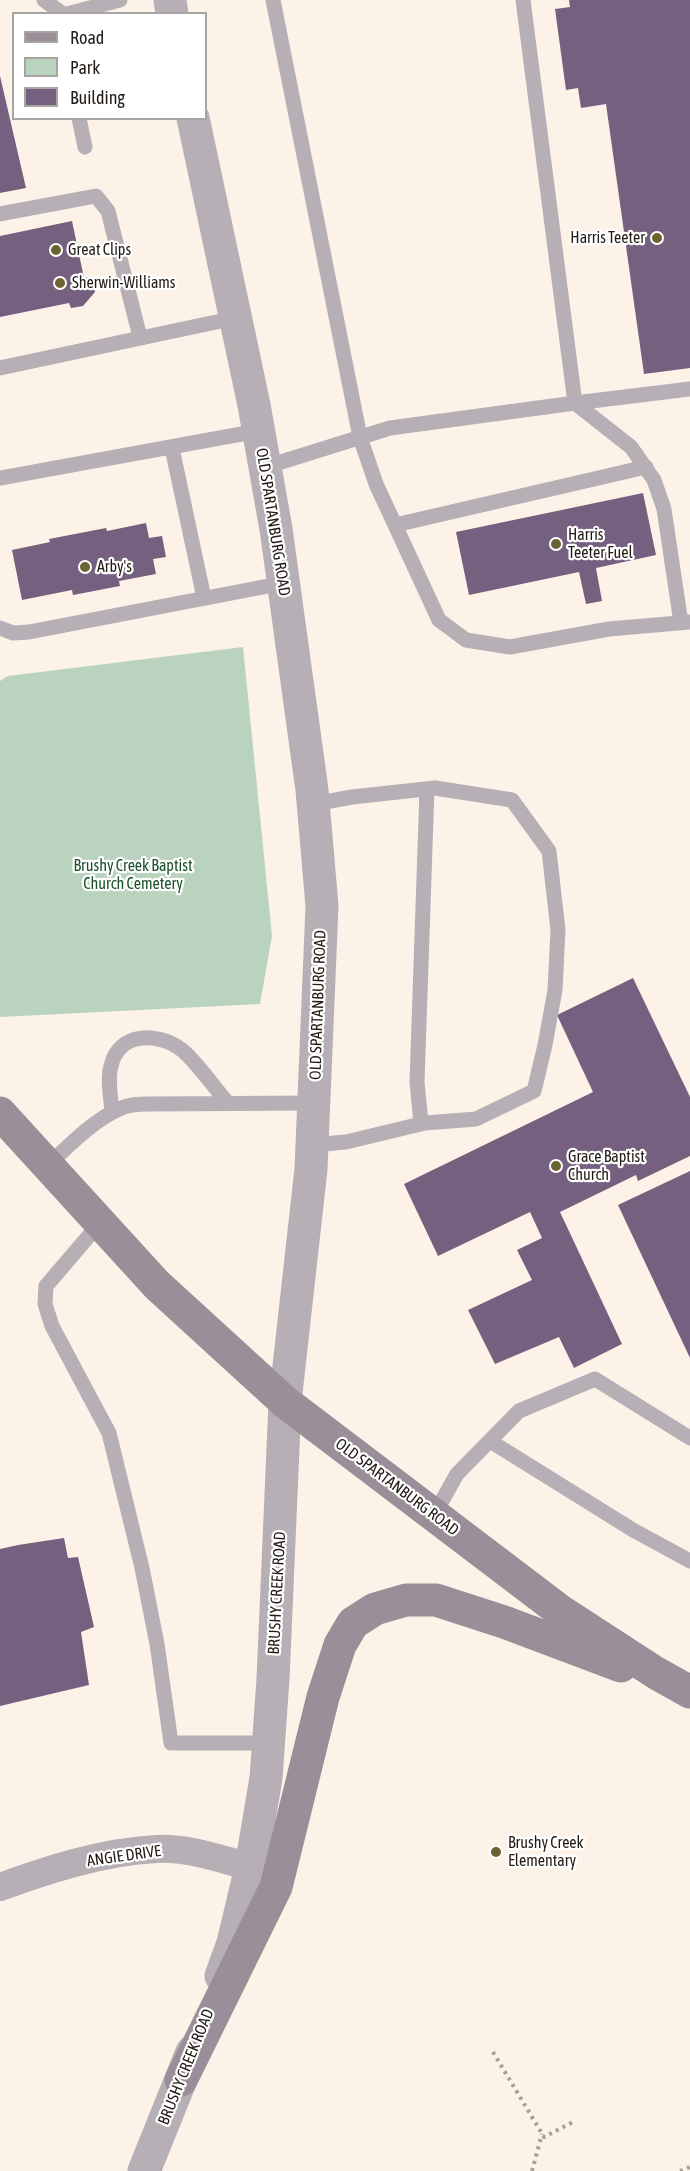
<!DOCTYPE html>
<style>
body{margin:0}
#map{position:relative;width:690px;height:2171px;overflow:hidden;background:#fcf2e8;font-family:"Asap Condensed",sans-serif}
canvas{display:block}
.legend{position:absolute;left:12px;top:12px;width:195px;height:108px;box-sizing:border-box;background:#fff;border:2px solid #a7a4a2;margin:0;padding:8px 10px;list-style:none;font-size:18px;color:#221b16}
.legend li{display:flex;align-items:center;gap:12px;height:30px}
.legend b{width:30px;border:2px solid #a7a4a2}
</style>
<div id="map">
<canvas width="690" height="2171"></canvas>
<ul class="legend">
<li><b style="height:8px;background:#9a8e98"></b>Road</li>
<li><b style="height:16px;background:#bad3be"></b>Park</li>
<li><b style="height:16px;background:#76607f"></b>Building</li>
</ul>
</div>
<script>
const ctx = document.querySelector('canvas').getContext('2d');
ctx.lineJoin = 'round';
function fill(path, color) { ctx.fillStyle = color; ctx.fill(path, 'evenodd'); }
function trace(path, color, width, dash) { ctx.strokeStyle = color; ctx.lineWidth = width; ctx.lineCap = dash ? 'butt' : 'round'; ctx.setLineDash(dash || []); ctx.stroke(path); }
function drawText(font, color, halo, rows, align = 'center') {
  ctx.font = font + ' "Asap Condensed",sans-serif'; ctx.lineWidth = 4.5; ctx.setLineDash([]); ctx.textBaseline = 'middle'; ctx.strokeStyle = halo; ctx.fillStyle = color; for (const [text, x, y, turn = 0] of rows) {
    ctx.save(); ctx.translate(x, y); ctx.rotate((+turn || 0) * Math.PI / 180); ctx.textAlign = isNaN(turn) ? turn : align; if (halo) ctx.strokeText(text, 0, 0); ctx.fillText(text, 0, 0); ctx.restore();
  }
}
fill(new Path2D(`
 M243,647L272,936L260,1004L0,1017V681L8,676Z`), '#bad3be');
fill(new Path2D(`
 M569,0H690V368L644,374L606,104L581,108L578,88L566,90L555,9L570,7Z
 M0,76L26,188L0,193Z
 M72,221L84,278L91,277L95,292L83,306L71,308L69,303L0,317V236Z
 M643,493L656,555L596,568L602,601L586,604L579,572L469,595L456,532Z
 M146,523L149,538L162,536L166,557L153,559L156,574L119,581L120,586L73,595L72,590L22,600L12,550L50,542L49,539L106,528L107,531Z
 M633,978L690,1097V1156L638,1181L636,1175L560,1212L622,1344L574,1368L559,1337L495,1364L468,1310L532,1280L517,1250L542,1238L530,1212L438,1256L404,1184L593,1092L557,1015Z
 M690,1171V1358L618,1205Z
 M64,1538L68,1558L78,1557L94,1627L81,1632L89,1685L0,1706V1549L18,1545Z`), '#76607f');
trace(new Path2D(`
 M493,2052L544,2137L573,2122
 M532,2171L542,2134
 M680,2171L690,2167`), '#a79e96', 4, [3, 4.5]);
trace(new Path2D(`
 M44,0L63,14
 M273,0L360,437L376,484L439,620L466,640L510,647L609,629L690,622
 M67,14L120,0
 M79,118L85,147
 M0,214L96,196L108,211L140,337
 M0,368L235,318
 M575,403L631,447L654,480L664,509L681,623
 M575,403L690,389
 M172,448L204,598
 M265,467L390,428L575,403L523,0
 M0,478L258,431
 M395,525L646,467
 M0,628L13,633L29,632L284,583
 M112,1112C111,1098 107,1079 111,1066C119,1031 159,1032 182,1050C195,1060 216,1090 228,1103
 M421,1123L417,1082L427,789
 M312,1145L346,1142L425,1123L476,1119L534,1091L545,1045L555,990L558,930L549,851L512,800L435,788L352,797L314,804
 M48,1165C70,1145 95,1118 124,1107C132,1104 140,1104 148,1104L314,1103
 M100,1223L46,1286L45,1304L52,1326L109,1433L142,1568L157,1644L171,1743H268
 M490,1441L633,1530L690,1561
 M434,1515L457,1474L519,1411L595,1379L690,1438`), '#b7afb6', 15);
trace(new Path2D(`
 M0,1887C50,1869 102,1852 156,1849C187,1847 220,1859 251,1867`), '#b7afb6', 28);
trace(new Path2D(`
 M170,0L172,14
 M193,118L254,405L276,529L312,790L322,906L311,1169L285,1402L273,1679L266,1778L251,1867L233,1943L221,1976
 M144,2171L192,2052`), '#b7afb6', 33);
trace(new Path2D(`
 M0,1113L157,1285L285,1402L559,1610L656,1673L690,1692
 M181,2080L276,1887L323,1697L340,1645L353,1623L375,1609L406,1600H436L504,1622L621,1666`), '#9a8e98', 33);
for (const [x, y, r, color] of [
 [657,238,6,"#6a6430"],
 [56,250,6,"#6a6430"],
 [60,283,6,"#6a6430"],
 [556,544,6,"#6a6430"],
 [85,567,6,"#6a6430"],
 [556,1166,6,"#6a6430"],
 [496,1852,6,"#6a6430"]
]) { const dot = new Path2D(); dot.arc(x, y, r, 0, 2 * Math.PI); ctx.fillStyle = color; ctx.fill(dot); trace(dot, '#fff', 2); }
drawText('16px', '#221b16', '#fff', [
 ["Harris Teeter",645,238,"right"],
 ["Great Clips",68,250],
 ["Sherwin-Williams",72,283],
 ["Harris",568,535],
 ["Teeter Fuel",568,553],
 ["Arby's",97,567],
 ["Grace Baptist",568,1157],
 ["Church",568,1175],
 ["Brushy Creek",508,1843],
 ["Elementary",508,1861]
], 'left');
drawText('16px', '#221b16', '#fff', [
 ["OLD SPARTANBURG ROAD",273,522,81],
 ["OLD SPARTANBURG ROAD",318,1005,-88],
 ["OLD SPARTANBURG ROAD",397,1487,37],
 ["BRUSHY CREEK ROAD",277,1593,-87],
 ["ANGIE DRIVE",124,1856,-8],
 ["BRUSHY CREEK ROAD",186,2067,-68]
]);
drawText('16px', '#1d512c', '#fff', [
 ["Brushy Creek Baptist",133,866],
 ["Church Cemetery",133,884]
]);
</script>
